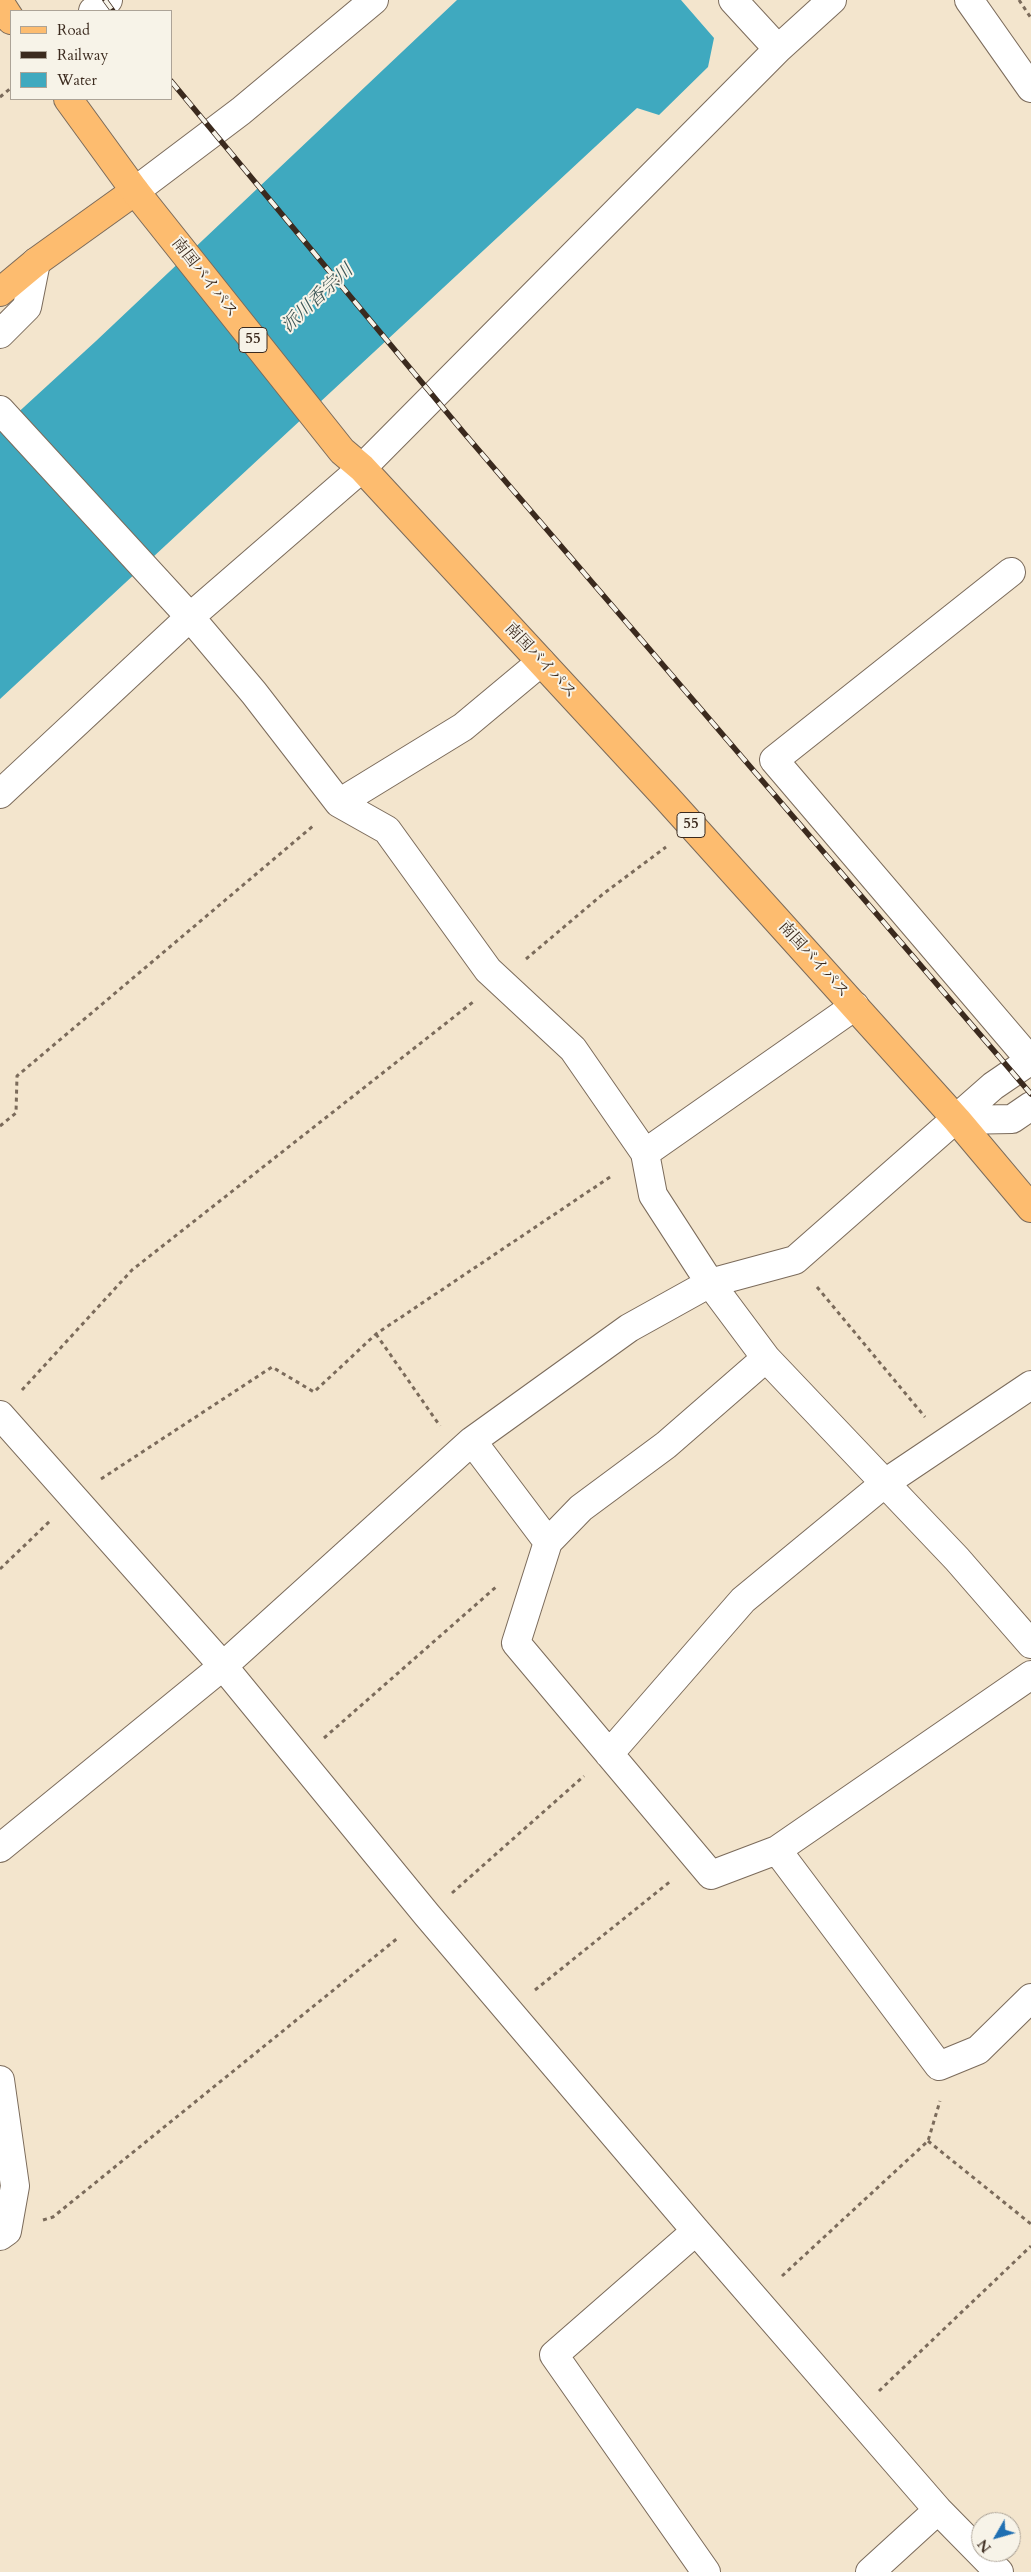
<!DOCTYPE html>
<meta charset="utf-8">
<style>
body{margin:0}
#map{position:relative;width:1031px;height:2572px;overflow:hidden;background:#f3e5cd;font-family:Cardo,serif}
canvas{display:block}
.legend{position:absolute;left:10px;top:10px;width:162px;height:90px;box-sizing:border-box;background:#f7f3e8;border:1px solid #aca397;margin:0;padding:6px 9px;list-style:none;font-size:15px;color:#3b2a1e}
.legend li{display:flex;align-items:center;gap:10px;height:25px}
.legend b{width:25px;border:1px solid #aca397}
.north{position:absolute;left:971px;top:2512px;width:50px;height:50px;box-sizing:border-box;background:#f7f3e8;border:1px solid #aca397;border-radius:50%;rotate:232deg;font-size:14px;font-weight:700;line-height:20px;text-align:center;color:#3b2a1e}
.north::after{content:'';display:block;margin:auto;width:18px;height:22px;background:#1f6fb2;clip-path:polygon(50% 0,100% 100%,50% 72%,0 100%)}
</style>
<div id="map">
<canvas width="1031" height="2572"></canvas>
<ul class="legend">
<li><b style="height:6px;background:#fdbc6f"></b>Road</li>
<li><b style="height:6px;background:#3b2a1e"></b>Railway</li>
<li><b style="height:14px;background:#3fa9bf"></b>Water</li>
</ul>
<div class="north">N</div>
</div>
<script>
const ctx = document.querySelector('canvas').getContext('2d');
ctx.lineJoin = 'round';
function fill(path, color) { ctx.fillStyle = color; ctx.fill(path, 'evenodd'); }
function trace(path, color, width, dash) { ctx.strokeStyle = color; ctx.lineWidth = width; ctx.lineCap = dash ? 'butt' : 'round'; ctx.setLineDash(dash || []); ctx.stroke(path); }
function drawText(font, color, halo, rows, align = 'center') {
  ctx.font = font + ' Cardo,"Noto Serif JP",serif'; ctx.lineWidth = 4; ctx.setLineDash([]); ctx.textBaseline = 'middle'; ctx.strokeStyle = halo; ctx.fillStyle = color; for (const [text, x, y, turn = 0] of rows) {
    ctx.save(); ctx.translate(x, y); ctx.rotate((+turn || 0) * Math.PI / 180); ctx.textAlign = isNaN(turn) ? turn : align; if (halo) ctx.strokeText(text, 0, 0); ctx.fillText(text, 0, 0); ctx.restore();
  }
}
fill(new Path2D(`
 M457,0H681L714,38L708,67L659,115L637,108L0,699V429L96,341Z`), '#3fa9bf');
const minor = new Path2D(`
 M733,0L778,49L832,0
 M969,0L1031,88
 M93,11L108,0
 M135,191L241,111L374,0
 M0,334L27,307L36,262
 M0,410L190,617L254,693L339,803L387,830L488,970L573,1049L645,1153L855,1006
 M1011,572L774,760L1030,1060
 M0,794L190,617L362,468L778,49
 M339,803L463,727L541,662
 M957,1120L1012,1119L1031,1106
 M645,1153L653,1195L710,1283L766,1358L957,1559L1031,1644
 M0,1415L223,1666L427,1915L696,2231L938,2510L999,2572
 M472,1441L548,1542L516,1643L711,1875L777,1850L1031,1675
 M548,1542L581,1508L666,1445L766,1358
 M609,1754L743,1600L885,1483L1031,1385
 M0,1848L223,1666L472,1441L629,1328L710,1283L795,1260L993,1086L1031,1060
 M777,1850L939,2066L978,2050L1031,1998
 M0,2080L15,2186L7,2231L0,2236
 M696,2231L554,2355L706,2572
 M870,2572L938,2510`);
const major = new Path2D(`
 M0,292L36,262L135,191`);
const highway = new Path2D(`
 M0,3L11,20
 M68,99L135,191L342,451L362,468L666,797L957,1120L1031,1208`);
trace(minor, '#7b6b5b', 30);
trace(major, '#7b6b5b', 30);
trace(highway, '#7b6b5b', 30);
trace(new Path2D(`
 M1019,0L1031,18
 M0,97L11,88
 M526,959L603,894L666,847
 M0,1126L16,1113L17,1076L313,826
 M817,1287L925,1417
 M376,1334L440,1426
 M22,1390L132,1270L473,1002
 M101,1479L272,1367L314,1392L376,1334L613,1175
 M0,1569L50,1521
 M324,1738L496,1587
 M452,1893L584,1776
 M535,1990L672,1880
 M928,2141L1031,2224
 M43,2220L53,2217L399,1937
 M782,2276L928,2141L940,2101
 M879,2391L1031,2246`), '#7b6b5b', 3, [4, 4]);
trace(minor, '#fff', 28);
trace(major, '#fdbc6f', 28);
trace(highway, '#fdbc6f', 28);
const rail = new Path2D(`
 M105,0L113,11
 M171,81L464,433L1031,1094`);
trace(rail, '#3b2a1e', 5.5);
trace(rail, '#f7f3e8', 4, [11]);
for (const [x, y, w] of [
 [253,340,28],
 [691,825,28]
]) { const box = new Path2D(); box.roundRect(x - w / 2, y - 12.5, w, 25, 4); ctx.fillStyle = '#f7f3e8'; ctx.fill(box); trace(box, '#3b2a1e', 1); }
drawText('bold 15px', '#3b2a1e', null, [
 ["55",253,340],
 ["55",691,825]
]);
drawText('16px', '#3b2a1e', '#f7f3e8', [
 ["南国バイパス",204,278,52],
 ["南国バイパス",540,661,47],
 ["南国バイパス",813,960,48]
]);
drawText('italic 18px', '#3c5656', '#f7f3e8', [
 ["派川香宗川",318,299,-43]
]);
</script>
